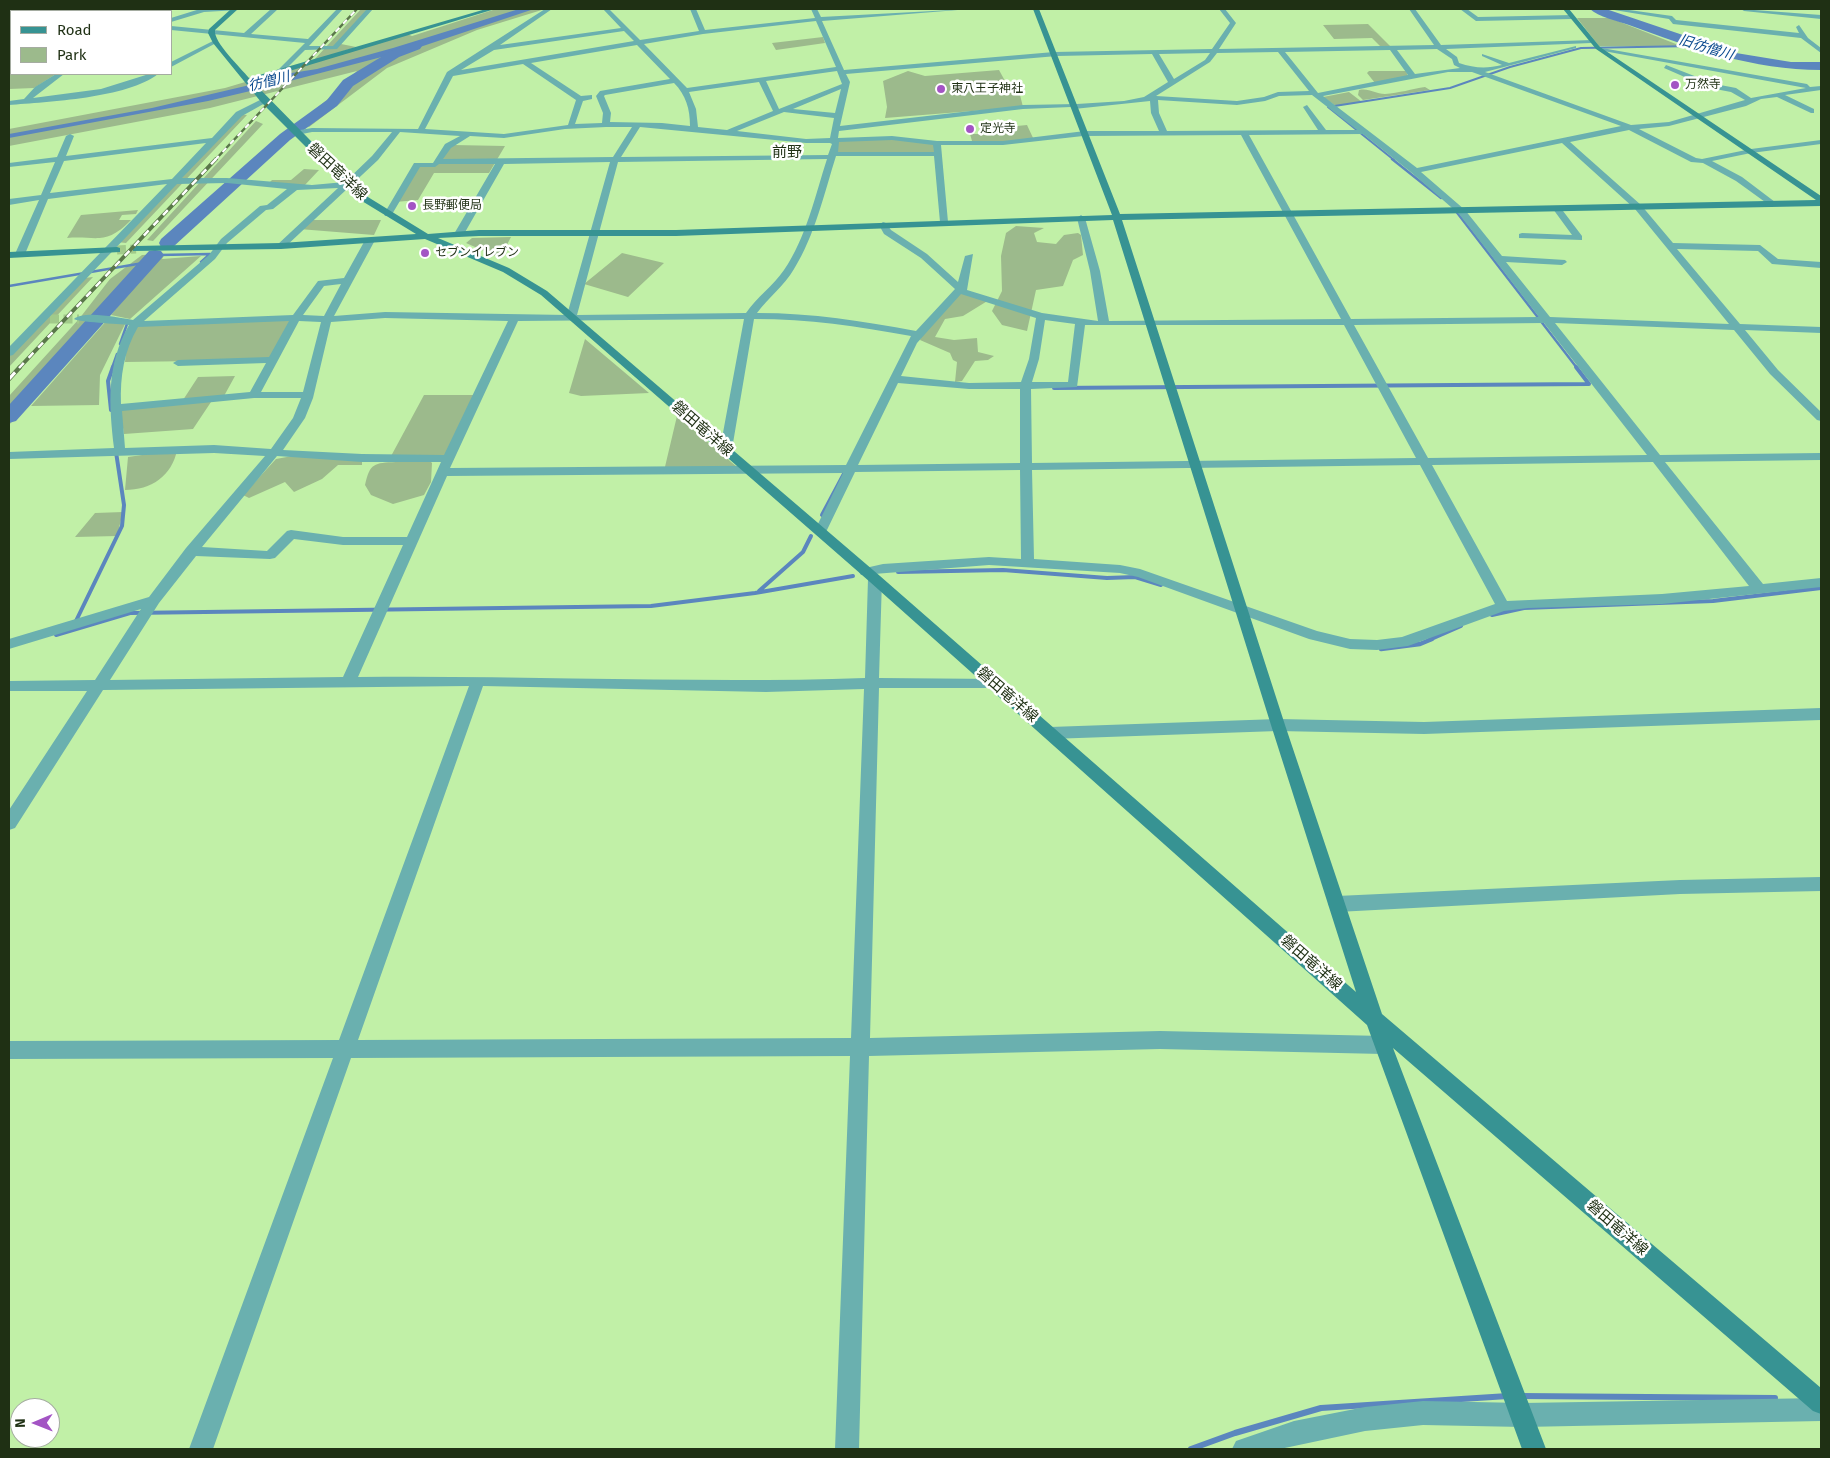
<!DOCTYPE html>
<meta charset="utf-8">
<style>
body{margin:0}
#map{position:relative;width:1830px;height:1458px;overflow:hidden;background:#c1f0a7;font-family:"Fira Sans",sans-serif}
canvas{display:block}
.frame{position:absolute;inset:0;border:10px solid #1f3014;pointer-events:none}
.legend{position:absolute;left:10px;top:10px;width:162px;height:65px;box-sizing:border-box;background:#fff;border:1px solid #a5aca1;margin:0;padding:6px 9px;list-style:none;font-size:15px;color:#1f3014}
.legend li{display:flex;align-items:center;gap:10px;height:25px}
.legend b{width:25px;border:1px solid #a5aca1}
.north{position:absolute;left:10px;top:1398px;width:50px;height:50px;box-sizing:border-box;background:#fff;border:1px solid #a5aca1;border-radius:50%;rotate:269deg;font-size:14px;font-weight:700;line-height:20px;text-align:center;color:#1f3014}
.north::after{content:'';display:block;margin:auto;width:18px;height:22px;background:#a354c4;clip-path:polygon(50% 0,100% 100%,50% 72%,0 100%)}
</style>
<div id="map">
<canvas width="1830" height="1458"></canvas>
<div class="frame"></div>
<ul class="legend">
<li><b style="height:6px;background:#379393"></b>Road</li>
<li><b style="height:14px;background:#9cba8c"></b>Park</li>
</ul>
<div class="north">N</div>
</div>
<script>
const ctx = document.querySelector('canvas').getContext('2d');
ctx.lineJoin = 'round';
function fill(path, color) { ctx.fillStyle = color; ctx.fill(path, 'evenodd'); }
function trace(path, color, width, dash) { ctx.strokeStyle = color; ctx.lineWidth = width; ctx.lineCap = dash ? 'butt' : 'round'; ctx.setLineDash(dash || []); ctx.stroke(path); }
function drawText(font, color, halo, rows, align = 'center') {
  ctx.font = font + ' "Fira Sans","Noto Sans JP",sans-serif'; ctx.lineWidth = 5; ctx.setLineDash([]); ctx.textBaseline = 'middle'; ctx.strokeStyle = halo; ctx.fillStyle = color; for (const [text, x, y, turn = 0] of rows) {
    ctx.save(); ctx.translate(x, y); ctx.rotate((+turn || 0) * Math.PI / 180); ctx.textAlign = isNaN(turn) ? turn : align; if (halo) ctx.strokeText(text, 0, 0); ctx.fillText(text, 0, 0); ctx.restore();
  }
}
fill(new Path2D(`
 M361,9H370L341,44L356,47L313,61Z
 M496,9H545L477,30L387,68L309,127L300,121C321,106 340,89 357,71L210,108L9,146V129L225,88L407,34L412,36Z
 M1577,18H1610L1681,46H1599Z
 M1368,24L1390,46H1380L1372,38L1334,39L1323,25Z
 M823,37L825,43L776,50L772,43Z
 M999,70L1010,90L1020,95L1023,107L885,118L887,107L883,81L908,71L925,76Z
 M1369,71H1406L1408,76L1375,83L1367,73Z
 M9,74H56L34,88L9,89Z
 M1425,87L1430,90L1363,100L1358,95L1359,90C1370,88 1375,94 1385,94C1399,93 1412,89 1425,87Z
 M1349,92L1362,102L1336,106L1323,97Z
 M239,114L247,115L126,243L117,242Z
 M256,121L263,124L153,241L147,240Z
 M1027,125L1034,140L1006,142L972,141L970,134H982L987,129Z
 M892,138L937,143L938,154H832L833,141Z
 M453,145L505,146L489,173H434L418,200L395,202L417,165H435Z
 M304,169L319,170L304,186L270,182L272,180H291Z
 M138,210L136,214L122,215L119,220H131C105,247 95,235 67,238L81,215Z
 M309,220H381L374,235L299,229Z
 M1016,226L1044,228L1034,233L1037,242L1056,244L1064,235L1078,233L1081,235L1083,255L1073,260L1063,286L1036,290L1027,331L1002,325L992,311L1002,291L1001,256L1006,233Z
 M511,237L500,258L466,243L472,238Z
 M622,253L664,263L628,297L584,284Z
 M165,254L162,259L201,256L130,319L111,315L135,286L9,425V396L79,319L110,279L142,255Z
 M93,277L9,367V355L84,278Z
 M959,291L989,300L963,316L945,319L935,337L954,340L977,338L978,352L994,356L988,360L975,361L962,381L955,382L957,362L953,360L950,353L920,340L922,334Z
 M292,318L269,360L125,362L128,333L133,325Z
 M108,319L126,322L100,375L99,405L31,406Z
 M585,339L649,393L581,396L569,393Z
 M235,376L224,396L183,400L198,377Z
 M424,395H479L448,459H428L432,463L431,482L424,495L393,504L371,495L365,485C370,463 374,463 396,462L390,458Z
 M213,399L193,429L124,434L120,408Z
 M677,416L737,467L664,471Z
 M177,450C172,476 151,490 125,490L128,457Z
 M303,454L362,458V465H338L322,479L294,492L285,482L249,498L243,495L276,459Z
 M123,512L117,536L75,537L95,513Z`), '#9cba8c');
fill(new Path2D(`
 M519,9H534L420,47L263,88L208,101L9,138V134L152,108L271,80L285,74L317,69L393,48Z`), '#5b86be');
trace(new Path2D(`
 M1394,160L1328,107L1450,88L1510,67L1581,48L1695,46`), '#5b86be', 2);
trace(new Path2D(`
 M1392,159L1441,198
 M1455,210L1577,368
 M9,286L149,262L159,255L210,254L201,262
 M120,344L127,324L130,322
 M112,368L117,354`), '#5b86be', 2.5);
trace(new Path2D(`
 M1054,388L1589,384L1576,367
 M111,410L108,381L113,367
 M822,515L846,470
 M898,572L1003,570L1107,578L1135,577L1161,585
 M759,591L803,552L811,536
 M1492,615L1524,608L1713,601L1821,588
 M75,623L122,526L124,505L116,452
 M56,635L130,613L651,606L755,593L853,576
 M1429,640L1461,626`), '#5b86be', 4);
trace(new Path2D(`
 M1381,649L1420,644L1432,639`), '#5b86be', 4.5);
trace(new Path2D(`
 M1520,1396L1775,1398
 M1191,1449L1235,1433L1321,1408L1508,1396`), '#5b86be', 6);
fill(new Path2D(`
 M1590,9H1606L1736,53L1791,62H1821V70C1753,70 1692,48 1629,25C1618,21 1598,17 1590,9Z
 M416,42L422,46L420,49L399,57L353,86L337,106L290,140L173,247H161L159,243L161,239L280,134L327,100L343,80L391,51Z
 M155,250L161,251L164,255L161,259L16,421L9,423V405L149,251Z`), '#5b86be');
trace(new Path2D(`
 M50,319H79`), '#a1ca8a', 9, [9, 4.5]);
trace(new Path2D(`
 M117,250L136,249`), '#a1ca8a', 9, [9, 4.5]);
fill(new Path2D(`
 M200,9H256L204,12L171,22V18Z
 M271,9H278L251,34L308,39L337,9H343L309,46H333L367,9H373L337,49L305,50L281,74L278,70L305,43L171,30V26L244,33Z
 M545,9H552L500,45L621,28L603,9H609L640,40L699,31L690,9H696L705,30L815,18L811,9H817L821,17L970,9L822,21L844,70L1054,52L1212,49L1230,23L1219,9H1225L1236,23L1219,49L1434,45L1409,9H1415L1441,45L1593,40L1591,43L1446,49L1457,57L1459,63C1474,68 1486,69 1502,65L1482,56V54L1509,63L1576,46V48L1485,72L1631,125L1669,122L1745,100L1731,92L1710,88L1664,68L1666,65L1715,84L1736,88L1751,98L1806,88L1598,50L1596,47L1807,84L1810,87L1821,86V90L1785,95L1814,109V113H1811L1777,97L1761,99L1746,106L1669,126L1639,129L1696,158L1702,159L1751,149L1821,140V144L1751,153L1712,161L1742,177L1775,202L1776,204L1772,207L1736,181L1703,163L1691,162L1629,130L1570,142L1641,205L1673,243L1760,245L1778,259L1821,262V268L1772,264L1758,251L1677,249L1740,324L1821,327V333L1745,330L1778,370L1821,412V421L1817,420L1770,374L1734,330L1555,323L1660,455L1821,453V460L1665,462L1763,584L1821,578V587L1662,604L1528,608L1504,611L1408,646L1377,650L1350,649L1309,639L1138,577L1120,573L989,565L861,575L859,572L861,569L883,564L989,557L1021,559L1020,470L855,472L826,532L820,536L814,532L843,473L447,476L358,677C527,675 696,684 865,678L868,579L875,574L882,579L879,678L998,679L1000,683L998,687L993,688H879L870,1038L1160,1031L1383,1036L1390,1039L1392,1045L1390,1051L1383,1054L1160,1049L869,1056L859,1449H835L850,1056L351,1058L213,1449H189L333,1058L9,1059V1041L339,1040L469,686L103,690L15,828L9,830V810L87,691H9V681L95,680L141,609L9,649V639L149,597L186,548L265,456L214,453L9,459V452L114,448C109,405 106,365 129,325C119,324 77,322 74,319C85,310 119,318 133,320L209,255L221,239L260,206L267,205L287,189L227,183L177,184L13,355L9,356V347L167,184L48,199L25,254L20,257L15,254L39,200L9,205V199L41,195L55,162L9,167V163L57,157L66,136L70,134L74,136L66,156L212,138L236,112L264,98L268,100L267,102L242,116L182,178H227L312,185L345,182L372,156L392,132H312L297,135L293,133L294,131L312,128L418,129L447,72ZM816,21L836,67L687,88L644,44L703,34ZM624,31L634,41L461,70L494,50ZM637,45L670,79L600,91L596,96L603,113L602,123L575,124L583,101L592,99V95L581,96L531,63ZM1437,49L1452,59L1454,65L1460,68L1415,74L1397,50ZM1390,50L1408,75L1318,93L1285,52ZM1278,52L1309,91L1278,92L1264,97L1237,101L1156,96L1210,62L1217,53ZM1210,53L1205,60L1174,79L1159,54ZM1152,54L1168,82L1144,97L1124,101L1077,104L1023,105L840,126L850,82L846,74L1057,56ZM523,64L576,100L568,125L504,134L425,129L453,76ZM837,71L842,84L779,109L766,81ZM1448,72H1472L1621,126L1417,168L1323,96ZM759,82L773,111L727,130L698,127L696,109L689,92ZM674,83C686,95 690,109 690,126L662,123L610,122L611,113L604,96L605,95ZM841,89L835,113L793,109ZM1312,95L1357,130H1326L1307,105L1303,107L1318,130L1167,131L1159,113L1158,100L1237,105L1265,101L1279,96ZM1150,101L1151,113L1159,131H1085L1003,141H937L892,136L838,138L839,131L1023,109L1071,107L1074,109ZM784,112L834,118L830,138L806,139L737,131ZM606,127H632L613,157L443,159L451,148L470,136L504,138L565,129ZM640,127L806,143H830L832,144L828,155L621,157ZM400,132L460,136L445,144L433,163H414L384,214L385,216H391L420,167H435L439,164H495L454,234L459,237L464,234L504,164L610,162L567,315L385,312L334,316L374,242L369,239L364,242L344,278L318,281L293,315L144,321L215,259L227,243L266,210L273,209L297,190L338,188L276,246L284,248L378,160ZM1363,134L1412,173L1459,214L1539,317L1351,319L1249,135ZM1241,135L1341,319L1109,321L1100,271L1085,218L1081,215L1077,218L1090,271L1098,321L1042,313L967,290L973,254L965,256L958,282L927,254L891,230L886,223L883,222L879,225L884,234L921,258L955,289L916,331C861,321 814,313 757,313C768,298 784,286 794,269C815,235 824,194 836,156H934L940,222L944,225L948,222L941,145H1003L1083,136ZM892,140L933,145L934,152H838L839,142ZM206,143L172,179L50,193L64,161ZM1562,143L1635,209L1729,324L1550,317L1506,262L1562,265L1567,262L1565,260L1502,256L1465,210L1421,172ZM827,159C815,196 806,238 784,270C773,286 757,297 746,313L577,315L618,162ZM341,284L324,316L303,315L324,286ZM961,294L1036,318L1029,359L1021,382L969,383L901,376L917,343ZM385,318L508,321L444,455L362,454L283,450L305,418L313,398L331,322ZM744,319L720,449L726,453L732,449L754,319C810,319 856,326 911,336L846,465L450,468L518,321ZM1045,320L1075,324L1068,382H1032L1039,359ZM289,321L269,357L178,360L173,363L178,366L266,363L250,392L121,404C120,376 124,351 138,327ZM299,321L321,322L303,392H261ZM1544,323L1647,455L1428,458L1354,325ZM1085,325H1344L1416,458L1032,463L1031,389L1077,387ZM898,383L969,389H1020V463L858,465ZM254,398H301L293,418L271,449L214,445L125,448L122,411ZM277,456L362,462H441L407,537H343L291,530L287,531L267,551L202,547ZM1653,462L1749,586L1662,594L1507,601L1432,465ZM1420,465L1495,604L1402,637L1377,640L1350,639L1317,631L1140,569L1120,565L1034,559L1032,470ZM294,539L343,545H403L343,677L110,680L159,603L196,556L270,559L275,558ZM483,686L766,692L864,689L851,1038L358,1040Z
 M1460,9H1467L1478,17L1572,15L1575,17L1572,19L1476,21Z
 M1608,9H1622L1672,16L1676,20L1799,33L1796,27L1799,25L1808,38L1821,48V53L1801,38L1673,24L1669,19Z
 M1741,9L1821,15V19L1744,11Z
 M213,41L218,42L171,67V62Z
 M9,44H11V48H9Z
 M9,68H11V74H9Z
 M56,74H64L33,98L101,89L149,74H158C128,98 47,102 9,105V101L24,99L35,87Z
 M1557,206L1560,207L1582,236V240L1519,238V234L1522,233L1572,235L1553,209Z
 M1821,708V720L1424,734L1278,731L1050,739L1045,737L1042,733L1045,729L1050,727L1278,719L1424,722Z
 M1821,877V891L1680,894L1337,912L1331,909L1328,904L1331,899L1337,896L1680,880Z
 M1821,1398V1421L1523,1427L1423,1425L1365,1431L1280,1449H1232L1236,1441L1294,1421L1365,1407L1423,1401L1523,1403Z`), '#6ab0af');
fill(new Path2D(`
 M231,9H238L215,30C213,42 241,68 249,78L486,9H495L253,82L363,194L428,234L479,230H676L1112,215L1033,9H1039L1120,214L1816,200L1596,49L1563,9H1569L1600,47L1821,196V206L1122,220L1285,725L1382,1014L1821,1388V1414L1813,1411L1393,1048L1546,1449H1522L1367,1025L870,582L541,295L503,272L425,239L281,249L133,251V247L136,246L281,243L416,234L357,198L261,102L213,43L208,33L209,29ZM1113,220L1271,725L1356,992L880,576L547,291L509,268L438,238L479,236H676Z
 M117,247L120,248V252L9,258V252Z`), '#379393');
const railFar2 = new Path2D(`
 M215,160L357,9`);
const railFar1 = new Path2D(`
 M19,368L216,159`);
const rail = new Path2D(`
 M9,379L20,367`);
trace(railFar2, '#5a774a', 2.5);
trace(railFar1, '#5a774a', 4);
trace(rail, '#5a774a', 4.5);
trace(railFar2, '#fff', 2, [5.5]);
trace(railFar1, '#fff', 2.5, [7]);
trace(rail, '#fff', 3, [9]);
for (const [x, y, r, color] of [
 [1675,85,5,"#a354c4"],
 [941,89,5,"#a354c4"],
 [970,129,5,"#a354c4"],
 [412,206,5,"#a354c4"],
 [425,253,5,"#a354c4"]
]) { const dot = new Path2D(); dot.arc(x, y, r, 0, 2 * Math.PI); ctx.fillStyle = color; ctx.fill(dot); trace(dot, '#fff', 2); }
drawText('12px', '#1f3014', '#fff', [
 ["万然寺",1685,85],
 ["東八王子神社",951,89],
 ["定光寺",980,129],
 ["長野郵便局",422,206],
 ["セブンイレブン",435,253]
], 'left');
drawText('italic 14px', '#0c4b8f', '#fff', [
 ["旧彷僧川",1706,48,17],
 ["彷僧川",269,82,-14]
]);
drawText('15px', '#1f3014', '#fff', [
 ["前野",787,153]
]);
drawText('15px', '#1f3014', '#fff', [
 ["磐田竜洋線",337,172,43],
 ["磐田竜洋線",702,429,41],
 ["磐田竜洋線",1007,695,41],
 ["磐田竜洋線",1311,963,41],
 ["磐田竜洋線",1617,1228,41]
]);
</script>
